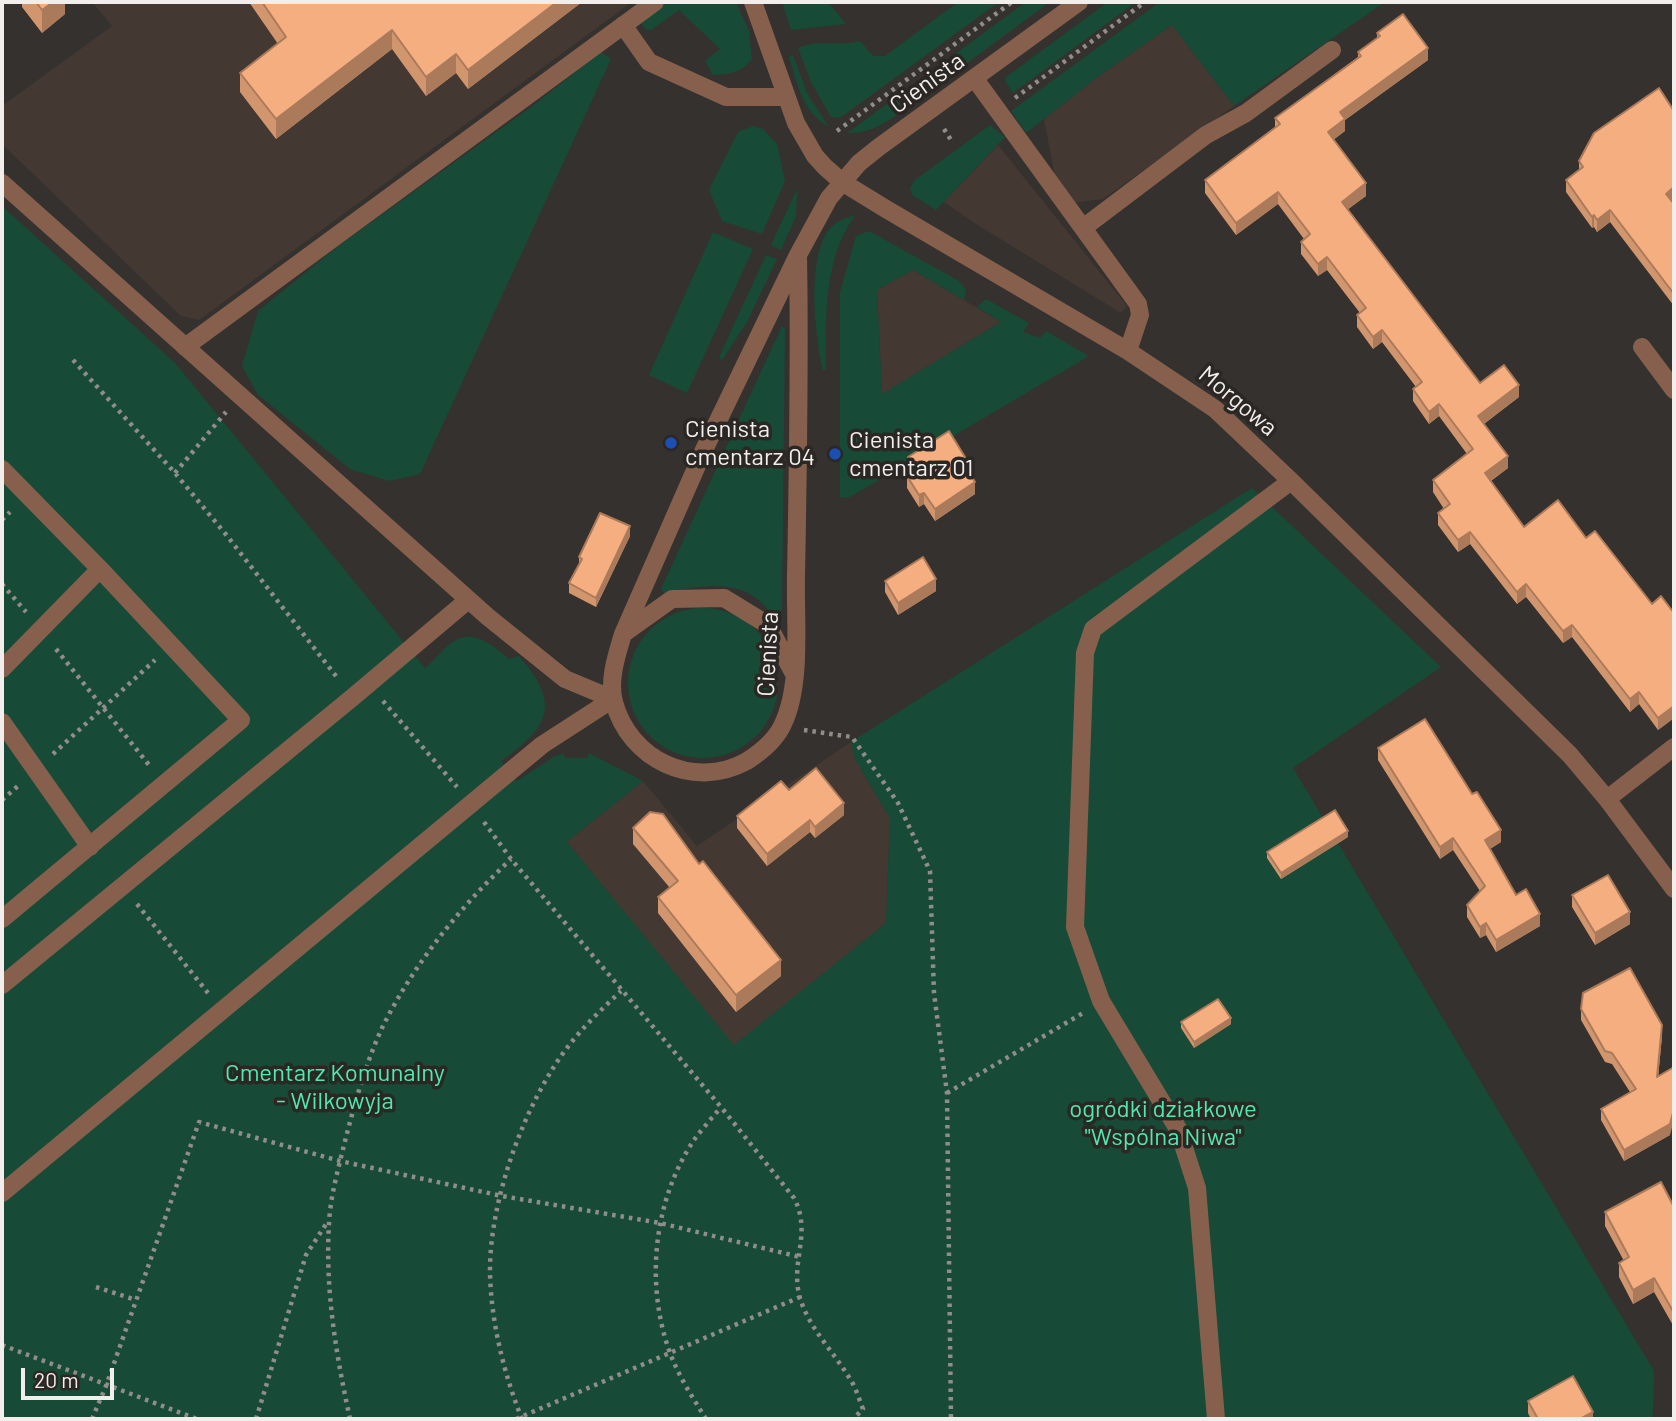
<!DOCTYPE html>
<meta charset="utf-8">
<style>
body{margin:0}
#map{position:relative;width:1676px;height:1421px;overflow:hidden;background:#35312e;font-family:Barlow,sans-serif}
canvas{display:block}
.frame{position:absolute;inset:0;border:4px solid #f1eeec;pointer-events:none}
.scale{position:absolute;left:21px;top:1368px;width:93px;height:32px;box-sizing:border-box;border:4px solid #f1eeec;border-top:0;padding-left:9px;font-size:21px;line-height:24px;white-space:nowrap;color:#f1eeec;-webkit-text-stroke:5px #2b2724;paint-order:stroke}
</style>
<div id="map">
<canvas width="1676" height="1421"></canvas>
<div class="frame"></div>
<div class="scale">20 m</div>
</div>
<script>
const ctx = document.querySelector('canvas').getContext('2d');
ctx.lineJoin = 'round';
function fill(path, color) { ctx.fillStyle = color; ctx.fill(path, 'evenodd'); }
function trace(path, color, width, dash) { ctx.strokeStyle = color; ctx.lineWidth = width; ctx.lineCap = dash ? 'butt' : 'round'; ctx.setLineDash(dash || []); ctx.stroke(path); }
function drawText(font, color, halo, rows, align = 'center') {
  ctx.font = font + ' Barlow,sans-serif'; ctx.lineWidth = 7; ctx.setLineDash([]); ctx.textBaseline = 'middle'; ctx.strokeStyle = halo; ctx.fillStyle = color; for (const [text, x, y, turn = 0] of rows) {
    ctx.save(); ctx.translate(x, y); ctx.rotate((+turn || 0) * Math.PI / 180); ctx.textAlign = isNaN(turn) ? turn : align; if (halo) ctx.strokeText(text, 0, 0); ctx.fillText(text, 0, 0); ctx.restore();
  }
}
fill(new Path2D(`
 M92,2H632L199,320L181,316L2,144V106L112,26Z
 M1172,25L1234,106L1103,199L1072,203L1055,177L1044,119L1099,76Z
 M998,145L1127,306L1121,313L976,224L944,202Z
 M913,270L1001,322L882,394L877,290Z
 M851,742L855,759L890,818L886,923L734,1046L567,842L643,781L697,846Z`), '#433932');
fill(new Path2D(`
 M668,2H736L749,31L752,59C741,73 730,74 713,75L705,61L720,49L679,10L651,30L645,29L640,21Z
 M782,2H828L846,24L791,30Z
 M958,2H999L840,118L831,117L811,82L798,48C818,39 839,47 860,41L873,56H885Z
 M1026,2H1050L929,91L921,79Z
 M1108,2H1136L1013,93L1005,81L1006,77Z
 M1160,2H1385L1234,106L1172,25L1099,76L1026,133L1011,111Z
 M601,52L611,59L420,474L389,481L350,469L258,395L242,366L258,311L337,247L535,104Z
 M793,55L807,93L829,127C802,112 798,85 789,57Z
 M905,91L914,102C892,118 875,134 847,133Z
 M990,125L1005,137L936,210L912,195L910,188L915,180Z
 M753,126L763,129L777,144L785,181L762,234L722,221L709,190L738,132Z
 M797,189L796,216L781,250L771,245Z
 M2,206L175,363L425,668C435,660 443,648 454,641C474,628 495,647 509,659L519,656C561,704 550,727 501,761L517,781L555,756L564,754L565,758H587L589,753L643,781L567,842L734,1045L886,923L890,818L855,759L851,742L1252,488L1441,667L1293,768L1654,1371L1653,1419H2Z
 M855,215C823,261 826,316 826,370H823C815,337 807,260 828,231C834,222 845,218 855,215Z
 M869,231L959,281L966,290L964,300L913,270L877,290L882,394L1001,322L977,307L986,299L1029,323L1023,332L1040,338L1046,331L1089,356L850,497L840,498V292L856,236Z
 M713,232L753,249L687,393L649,375Z
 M766,255L777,259L747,322L722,360L719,357Z
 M782,326L785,329L782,615L776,617C768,612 764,603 756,598C729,579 693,587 664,593L661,589Z
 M628 683a75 75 0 1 1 150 0a75 75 0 1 1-150 0Z`), '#174b37');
trace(new Path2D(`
 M1015,98L1145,2
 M944,129L953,143
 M837,131L1012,2
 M73,360L175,473L228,537L339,680
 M175,473L226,412
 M2,520L10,512
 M2,584L26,612
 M56,649L149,765
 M383,701L457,787
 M804,730L852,737L898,803L930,871L934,993L947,1093L951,1419
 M53,754L155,660
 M2,800L18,786
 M484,822L511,859L721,1107L794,1198C812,1232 791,1260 799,1294C806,1325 834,1352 850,1379C856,1388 859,1399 863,1409L853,1419
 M137,904L208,993
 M947,1093L1083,1013
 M96,1287L136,1300
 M2,1345L197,1419
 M92,1419L106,1386L199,1122L340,1161L502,1196L660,1223L800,1257
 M256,1419L306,1255L328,1221
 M350,1419C336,1354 325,1290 329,1224C330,1198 338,1170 344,1145C354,1106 365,1065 382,1028C413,965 460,907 511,859
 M516,1419L800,1297
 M522,1419C504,1374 491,1322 490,1273C489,1201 525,1101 570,1044C585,1025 603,1008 621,991
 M706,1419C693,1398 679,1377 670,1353C645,1285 653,1201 694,1140C702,1129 712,1118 721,1107`), '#918d8b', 4.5, [3.5, 5]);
trace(new Path2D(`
 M753,2L796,123L815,156L825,167L842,182L886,209L1128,351L1215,409L1291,481L1570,755L1607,799L1674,889
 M623,25L649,62L726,97H785
 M975,79L1138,304L1140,315L1128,351
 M2,183L488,617L565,679L613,699
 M1083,228L1206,135L1246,113L1332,50
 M798,255C800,362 798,470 796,577C795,621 802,684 783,724C776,740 761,752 747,761C693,791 629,759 614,702C608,680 617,654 623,634L703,452L798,255L829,198L859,163L879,147L1079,2
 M185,347L655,2
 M1642,347L1674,390
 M2,469L100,569L241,720L2,919
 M623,634L672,599L724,598L768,625L793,672
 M2,669L100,569
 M2,722L90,847
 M1607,799L1674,747
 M2,985L353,697L468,600
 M2,1193L542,745L613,699
 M1216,1419L1197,1188L1178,1129L1101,1001L1075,927L1085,653L1093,629L1291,481`), '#86604d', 18);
fill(new Path2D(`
 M22,2H65V14L42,33L22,7Z
 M249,2H582L468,89L456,73L426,96L392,49L276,139L240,92V73L278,44Z
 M1377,33L1428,60L1345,120V131L1333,140L1366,196L1347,209L1480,383L1519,397L1484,424L1508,468L1491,481L1524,527L1586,538L1652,604L1674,613V718L1658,730L1639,704L1630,712L1572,637L1563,643L1526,597L1517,604L1470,544L1458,552L1438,525V513L1444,509L1433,492V480L1467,454L1439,416L1429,424L1413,401V389L1416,387L1382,342L1373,349L1357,327V315L1360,313L1327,270L1318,276L1301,254V242L1304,239L1278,204L1236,235L1205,193V180L1275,128V118L1358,57V52L1377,38Z
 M1579,161L1672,201L1674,204V306L1610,222L1597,232L1594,227L1592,228L1566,192V180L1579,170Z
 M908,457L965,466L975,494L935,521L924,504L919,507L907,488V476L910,474L908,469Z
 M630,536L596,607L569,593V583L579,564V557Z
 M885,581L936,591L898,615L885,592Z
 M1378,748L1501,842L1490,849L1516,895L1540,926L1496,952L1486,935L1480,938L1467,917V905L1480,891L1453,850L1440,859L1378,760Z
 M789,790L844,815L815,838L810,832L767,866L737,828V816Z
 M633,828L699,864L781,976L736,1012L658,913V897L670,888L633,844Z
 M1348,837L1281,879L1267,858V852Z
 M1572,895L1630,924L1595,945L1572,907Z
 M1581,1009L1662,1036L1658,1077L1670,1135L1624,1161L1601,1120V1109L1630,1092L1612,1064L1605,1062L1581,1020Z
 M1181,1022L1231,1024L1194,1048L1181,1028Z
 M1674,1207V1327L1654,1292L1633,1304L1619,1277V1263L1624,1261L1605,1226V1212Z
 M1528,1401L1593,1419H1531L1528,1413Z`), '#d2966e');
fill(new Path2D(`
 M53,2H65V14L42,33V10Z
 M557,2H582L468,89V70Z
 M392,30V49L276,139V119Z
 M1428,48V60L1345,120V131L1328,144V132L1340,112Z
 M456,54V73L426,96V77Z
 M1366,183V196L1342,214V202Z
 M1674,187V199L1666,205V194Z
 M1278,192V204L1236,235V223Z
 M1610,210V222L1597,232V220Z
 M1594,215V227L1592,228V217Z
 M1327,257V270L1318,276V264Z
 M1382,330V342L1373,349V337Z
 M1519,385V397L1478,428V416Z
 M1439,404V416L1429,424V412Z
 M1508,456V468L1485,485V473Z
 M975,482V494L935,521V509Z
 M924,493V504L919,507V495Z
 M630,526V536L596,607V598Z
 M1470,532V544L1458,552V540Z
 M936,579V591L898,615V603Z
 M1526,584V597L1517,604V592Z
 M1572,625V637L1563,643V631Z
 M1639,692V704L1630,712V699Z
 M1674,706V718L1658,730V718Z
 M844,803V815L815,838V827Z
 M810,820V832L767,866V854Z
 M1501,830V842L1485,852V840Z
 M1348,831V837L1281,879V873Z
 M1453,838V850L1440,859V847Z
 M1630,912V924L1595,945V933Z
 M1540,914V926L1496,952V940Z
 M1486,923V935L1480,938V927Z
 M781,960V976L736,1012V995Z
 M1231,1018V1024L1194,1048V1042Z
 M1662,1025V1036L1657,1089V1077Z
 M1674,1109V1120L1670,1135L1624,1161V1150Z
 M1654,1278V1292L1633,1304V1290Z
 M1593,1412V1419H1580Z`), '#ab7a5a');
const building = new Path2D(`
 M36,2H53L42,10Z
 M262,2H557L468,70L456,54L426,77L392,30L276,119L240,73L286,37Z
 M1403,14L1428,48L1340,112L1345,119L1328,132L1366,183L1342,202L1480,383L1504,365L1519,385L1478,416L1508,456L1485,473L1524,527L1558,500L1586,538L1595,531L1652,604L1661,596L1674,613V706L1658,718L1639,692L1630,699L1572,625L1563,631L1526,584L1517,592L1470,532L1458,540L1438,513L1450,504L1433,480L1473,449L1439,404L1429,412L1413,389L1422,382L1382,330L1373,337L1357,315L1366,308L1327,257L1318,264L1301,242L1310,234L1278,192L1236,223L1205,180L1280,124L1275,118L1361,56L1358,52L1380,36L1377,33Z
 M1659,88L1674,111V187L1666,194L1674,204V294L1610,210L1597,220L1594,215L1592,217L1566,180L1583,167L1579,161L1594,133Z
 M949,431L965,457L961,459L975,482L935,509L924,493L919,495L907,476L916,470L908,457Z
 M600,513L630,526L596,598L569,583L582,559L579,557Z
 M923,557L936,579L898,603L885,581Z
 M1425,719L1472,794L1477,792L1501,830L1485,840L1516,895L1526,889L1540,914L1496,940L1486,923L1480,927L1467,905L1485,886L1453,838L1440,847L1378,748Z
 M816,768L844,803L815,827L810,820L767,854L737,816L781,781L789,790Z
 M1335,810L1348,831L1281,873L1267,852Z
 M650,812L663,814L699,864L703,861L781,960L736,995L658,897L678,881L633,828Z
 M1608,875L1630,912L1595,933L1572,895Z
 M1630,968L1662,1025L1657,1077L1674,1067V1109L1670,1124L1624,1150L1601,1109L1636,1089L1612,1053L1605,1051L1581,1009L1583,993Z
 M1218,999L1231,1018L1194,1042L1181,1022Z
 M1661,1182L1674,1207V1313L1654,1278L1633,1290L1619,1263L1629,1257L1605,1212Z
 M1573,1376L1593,1412L1580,1419H1538L1528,1401Z`);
fill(building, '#f4ae80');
trace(building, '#ab7a5a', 2);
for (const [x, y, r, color] of [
 [671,443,7,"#1a4fb4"],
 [835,454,7,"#1a4fb4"]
]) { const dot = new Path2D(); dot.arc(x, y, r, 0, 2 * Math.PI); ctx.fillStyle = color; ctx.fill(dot); trace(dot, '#2b2724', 2.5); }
drawText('24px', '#f1eeec', '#2b2724', [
 ["Cienista",927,83,-36],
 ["Morgowa",1238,401,40],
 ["Cienista",768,654,-87]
]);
drawText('24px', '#f1eeec', '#2b2724', [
 ["Cienista",685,429],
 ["cmentarz 04",685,457],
 ["Cienista",849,440],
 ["cmentarz 01",849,468]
], 'left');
drawText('24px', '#4becb0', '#2b2724', [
 ["Cmentarz Komunalny",335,1073],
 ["- Wilkowyja",335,1101],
 ["ogródki działkowe",1163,1109],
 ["\"Wspólna Niwa\"",1163,1137]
]);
</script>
